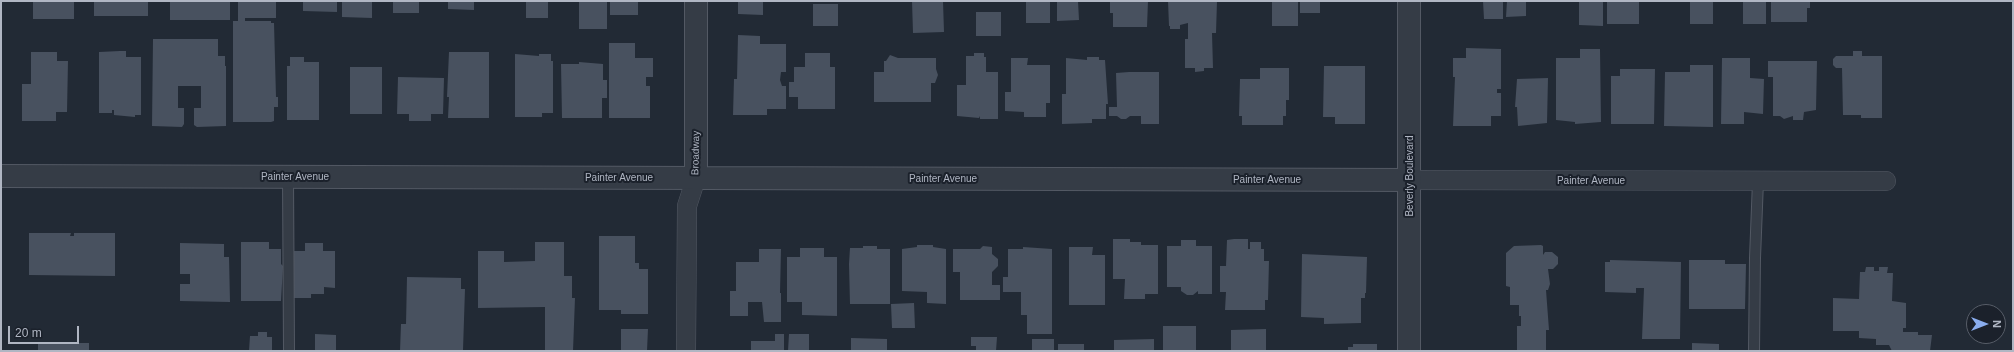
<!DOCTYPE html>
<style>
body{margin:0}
#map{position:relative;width:2014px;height:352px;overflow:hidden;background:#222a35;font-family:Helvetica,sans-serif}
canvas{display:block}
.frame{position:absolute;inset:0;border:2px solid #b0b6c3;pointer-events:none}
.north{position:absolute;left:1966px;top:304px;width:40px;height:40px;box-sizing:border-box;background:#1b212b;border:1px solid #575d68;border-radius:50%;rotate:90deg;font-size:11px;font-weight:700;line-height:16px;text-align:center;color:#b0b6c3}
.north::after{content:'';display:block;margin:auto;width:14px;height:18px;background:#8aadee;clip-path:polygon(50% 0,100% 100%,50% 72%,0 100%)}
.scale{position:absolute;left:8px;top:326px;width:71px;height:18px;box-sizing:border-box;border:2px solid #b0b6c3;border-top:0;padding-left:5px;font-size:12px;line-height:14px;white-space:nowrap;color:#b0b6c3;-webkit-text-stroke:3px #1b212b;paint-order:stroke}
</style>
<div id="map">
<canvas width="2014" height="352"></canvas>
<div class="frame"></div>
<div class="north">N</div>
<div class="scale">20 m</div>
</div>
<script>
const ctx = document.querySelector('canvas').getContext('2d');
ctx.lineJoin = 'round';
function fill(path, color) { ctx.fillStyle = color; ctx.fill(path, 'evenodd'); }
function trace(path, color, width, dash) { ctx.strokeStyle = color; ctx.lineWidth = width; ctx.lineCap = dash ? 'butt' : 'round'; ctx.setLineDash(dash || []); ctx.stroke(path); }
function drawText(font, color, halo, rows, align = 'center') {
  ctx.font = font + ' Helvetica,sans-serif'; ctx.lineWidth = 4; ctx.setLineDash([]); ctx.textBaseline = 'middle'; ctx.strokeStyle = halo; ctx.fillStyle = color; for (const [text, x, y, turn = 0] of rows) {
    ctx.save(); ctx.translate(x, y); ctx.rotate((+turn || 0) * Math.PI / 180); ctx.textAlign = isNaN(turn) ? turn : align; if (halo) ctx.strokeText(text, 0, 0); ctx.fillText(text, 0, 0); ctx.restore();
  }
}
fill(new Path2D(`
 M33,1H74V19H33Z
 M94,1H148V16H94Z
 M170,1H230V20H170Z
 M238,1H276V18H245V21H271V23H274L276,97H278V107H274V121L271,122H233V21H238Z
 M303,1H337V12L303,11Z
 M342,1H372V18L342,17Z
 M393,1H419V13H393Z
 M448,1H474V10L448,9Z
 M526,1H548V18H526Z
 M579,1H607V29H579Z
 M610,1H638V15H610Z
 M738,1H763V15L738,14Z
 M912,1H943L944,32L913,33Z
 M1026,1H1050V23H1026Z
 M1057,1H1078L1079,20L1057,21Z
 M1110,1H1148L1147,27H1113V13H1110Z
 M1168,1H1217L1216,33H1212L1213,68H1204V71L1195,72V68H1185V39H1188V23L1180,25V29H1170V26H1169Z
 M1272,1H1298V26H1272Z
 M1300,1H1320V13H1300Z
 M1483,1H1503V19H1484Z
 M1507,1H1526V16L1506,17Z
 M1579,1H1603V26L1579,25Z
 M1607,1H1639V24H1607Z
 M1690,1H1713V24H1690Z
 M1743,1H1766V24H1743Z
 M1771,1H1810V8H1807V22H1771Z
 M813,4H838V26H813Z
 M976,12H1001V36H976Z
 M738,35L760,36V44H786V72H781L780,80L782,86H786V109H767V115H733L734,79H737Z
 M153,39H218V56H225V66H226V126L197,127L194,125V108H201V86H178V108H184V124L182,127L152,126Z
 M609,43H635V58H653V77H646V86H650V118H609Z
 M1466,48L1501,49V89H1497V93H1501V116H1491V126H1453L1455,77H1453V58H1466Z
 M1580,49H1600L1601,122L1575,124V122L1556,120V58H1580Z
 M120,51H126V57H141V115H135V117L114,115V110H112V113H99V52Z
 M1853,51H1862V56H1882V118H1861V115H1843L1842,68H1836L1833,65V59L1836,56H1853Z
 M31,52H57V61H68L67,112H56V121H22V84H31Z
 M449,52H489V118H448L449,97H447Z
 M805,53H830V67H835V109H798V97H789V82H794V67H805Z
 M974,53H984V57H986V72H998V119H980V116L979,118L957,116V85H966V56H974Z
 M515,54L539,56V54H551V61H553V113H542V117H515Z
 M890,55L898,58H936V69L938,75L935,83H931V102H874V72H884V61H886Z
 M290,57H304V62H319V120H287V66H290Z
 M1087,57H1099V60H1105L1108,104H1106V119H1092V123L1062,124V94H1066V58L1087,60Z
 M1011,58H1028L1027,65H1050V103H1046V117H1024V112L1005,111V92H1011Z
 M1722,58H1750V78L1764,79L1763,114L1744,112V124H1721Z
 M1768,61H1817L1816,110L1804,112L1803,120H1793V116L1784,119L1780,116H1773V77H1768Z
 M579,62L603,64V80H607V98H602V118H562L561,64H579Z
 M1690,65H1713V127L1664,126L1665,72H1690Z
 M1324,66H1365V124H1335V117H1323Z
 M350,67H382V114H350Z
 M1260,68H1289V100H1286V116H1283V125H1242V116H1239L1240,79H1260Z
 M1620,69H1655L1654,124H1611V76H1620Z
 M1129,72H1159V124H1141V116H1130L1126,119H1121L1117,116H1109V107H1117L1116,73Z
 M398,77L444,78L443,114H431V121H409V114H397Z
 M1548,78L1547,123L1518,126L1517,107H1515L1517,79Z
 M29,233H71L70,236H74V233H115V276L29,275Z
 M599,236H635V263H639V269H648V314H621V310H599Z
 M1113,239H1130V242H1141V245H1158V294H1145V299H1124L1125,279H1113Z
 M1234,239H1248V249H1250V242H1261V249H1264V261H1269L1268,300H1265V310H1225L1226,292H1220V266H1226L1227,240Z
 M1181,240H1196V246H1212V294H1198V291L1193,295H1187L1181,291V287H1167V246H1181Z
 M241,242H269V249H281V264L283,266L281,301H241Z
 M535,242H564V276H572V298H575L573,351H545V307L478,308V251H504V262L535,261Z
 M180,243L224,244V257H229L230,302L180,301V284H190V274H180Z
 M305,243H323V251H335V288L324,287V294H311V298H294V251H305Z
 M917,245H933V247L946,249V304L927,303V292L902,291V249L917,247Z
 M1541,245L1543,246V255L1545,252H1552L1558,257V264L1553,269H1548L1550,284L1548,290H1546L1549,330H1546V351H1517V326H1521V316H1519V305H1510V287L1506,286V253L1514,246Z
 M863,246H877V249H890V304H850L849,264L850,248H863Z
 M983,246L992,247V254L998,259V266L992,272V285H1000V300H960V272H953V249H980Z
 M1023,247L1052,249V334H1027V315H1021V292H1003V277H1008V249H1023Z
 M1069,247H1093L1092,255H1105V305H1069Z
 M800,248H824V257H837V316L802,315V302H787V257H800Z
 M759,249H781L780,293H781V322H764L762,302H748V316H730V291H736V262H759Z
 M1302,254L1367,257L1366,293H1365V298H1361V323L1324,324V318L1301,317Z
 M1610,260L1681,262L1680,339H1642L1644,288H1636V293L1605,292V262H1610Z
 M1689,260H1725V264H1746L1745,309H1689Z
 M1866,267H1874V271H1879V267H1888L1887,273H1893L1892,301L1906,303V328H1903V332H1918V335H1932L1930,351H1892L1889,345H1876V339L1859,338V331H1833V298L1859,299L1860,272H1865Z
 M407,277L461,278V289H465L463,350L400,351L401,324H406Z
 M914,303L915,328H892L891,304Z
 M1163,326H1196V351H1163Z
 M621,329H648L647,351H621Z
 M1266,329V351H1231V330Z
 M258,332H267V337H272V351H249L250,336H258Z
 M315,334L336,335V351H315Z
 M775,334H784V351H751V341H775Z
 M789,334H809V351H788Z
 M971,337H997L996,351H976V346H971Z
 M851,338L887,339V351H851Z
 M1032,339H1054V351H1032Z
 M1154,339V351H1114V340Z
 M38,343H89V351H38Z
 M1692,343L1719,344V351H1692Z
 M1058,344H1084V351H1058Z
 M1353,344H1377V351H1348V347H1353Z`), '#48515f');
const service = new Path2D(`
 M288,177L289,351
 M1754,351L1755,258L1758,181`);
const minor = new Path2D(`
 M1410,180L1886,181
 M686,351L687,206L696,178`);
const tertiary = new Path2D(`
 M1,176L1410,180
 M696,178V1
 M1409,351V1`);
trace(service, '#535964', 12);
trace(minor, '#535964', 20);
trace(tertiary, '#535964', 24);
trace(service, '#353c46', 10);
trace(minor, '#353c46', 19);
trace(tertiary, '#353c46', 22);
drawText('10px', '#b0b6c3', '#1b212b', [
 ["Broadway",696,153,-89],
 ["Beverly Boulevard",1410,176,-90],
 ["Painter Avenue",295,177],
 ["Painter Avenue",619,178],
 ["Painter Avenue",943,179],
 ["Painter Avenue",1267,180],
 ["Painter Avenue",1591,181]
]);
</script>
